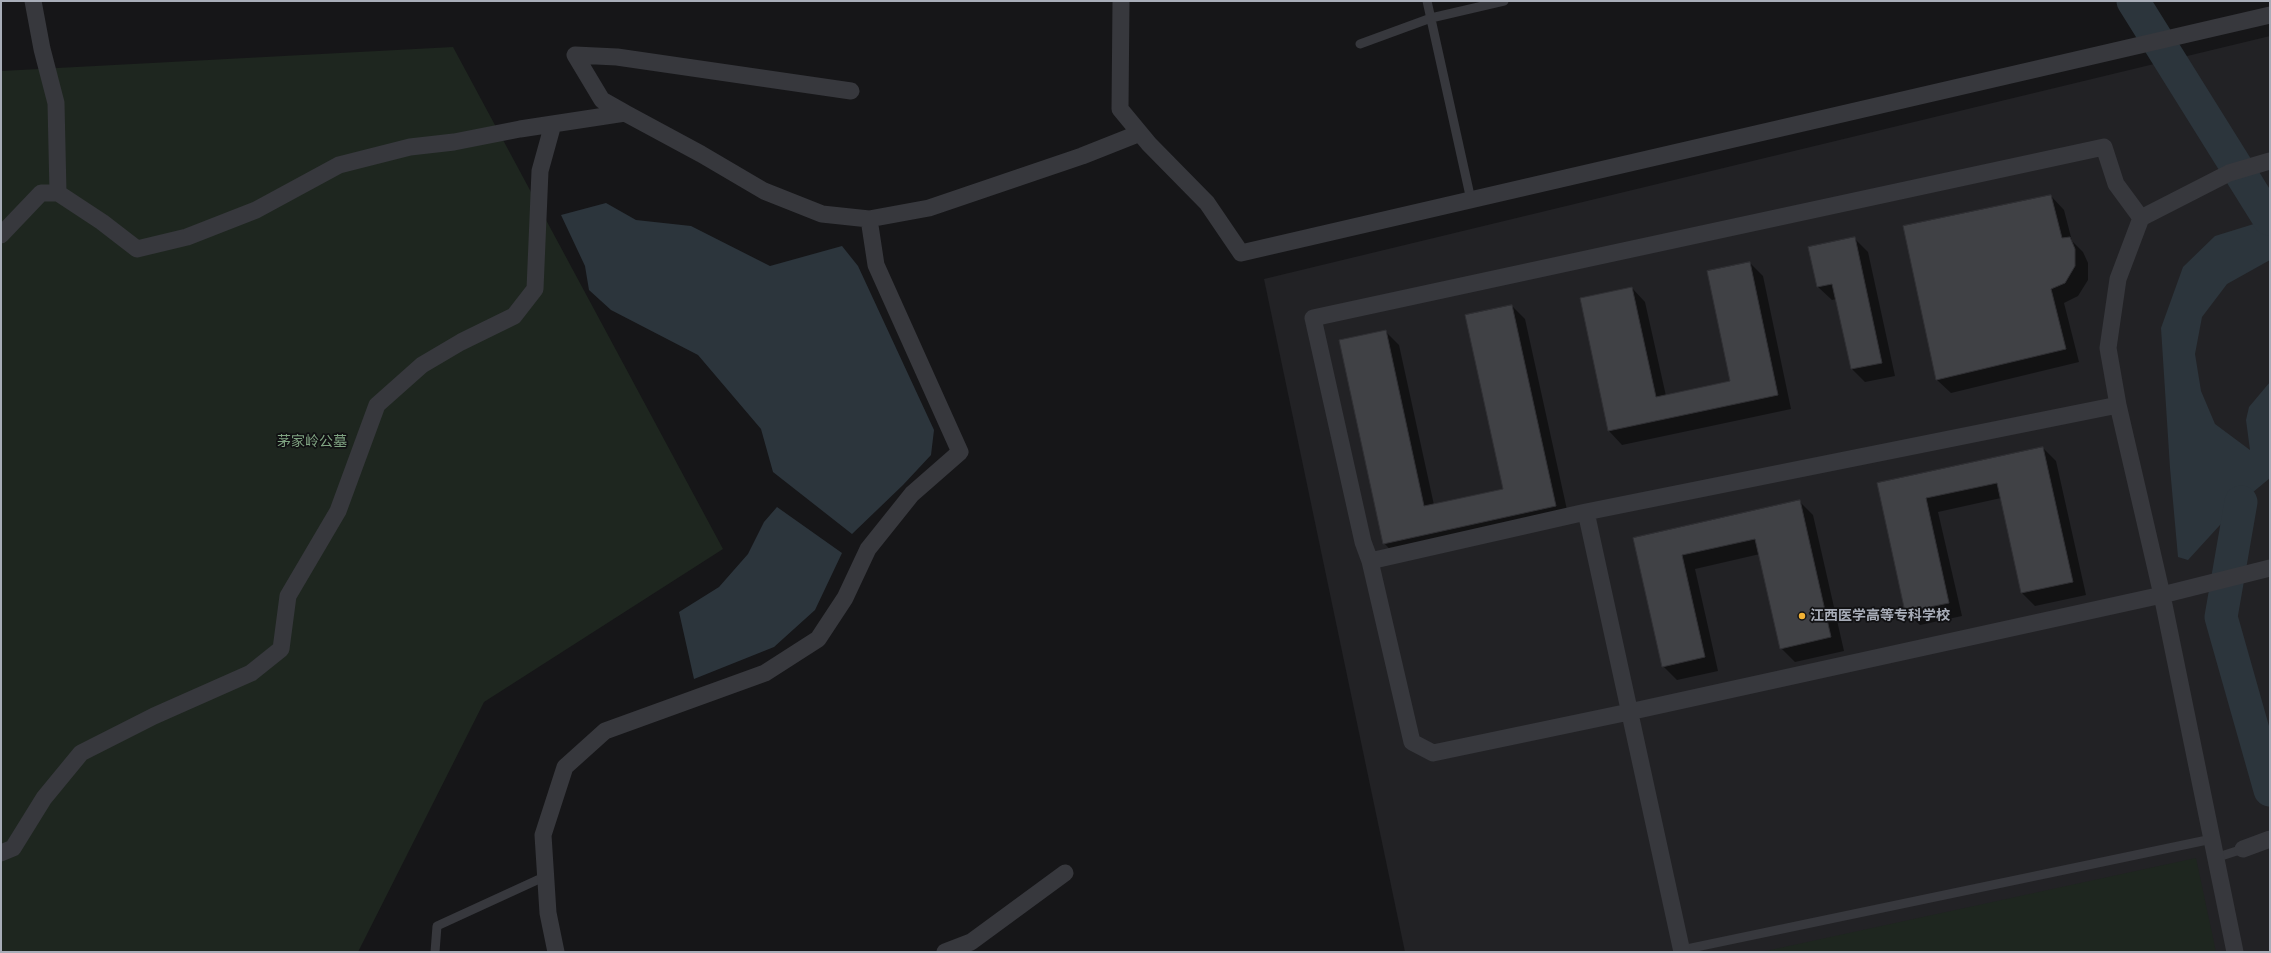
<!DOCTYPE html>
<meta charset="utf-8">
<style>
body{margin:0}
#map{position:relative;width:2271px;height:953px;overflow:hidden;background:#161618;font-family:"Fira Sans",sans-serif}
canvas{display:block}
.frame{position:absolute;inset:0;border:2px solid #a8adb8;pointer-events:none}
</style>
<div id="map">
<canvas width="2271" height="953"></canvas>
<div class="frame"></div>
</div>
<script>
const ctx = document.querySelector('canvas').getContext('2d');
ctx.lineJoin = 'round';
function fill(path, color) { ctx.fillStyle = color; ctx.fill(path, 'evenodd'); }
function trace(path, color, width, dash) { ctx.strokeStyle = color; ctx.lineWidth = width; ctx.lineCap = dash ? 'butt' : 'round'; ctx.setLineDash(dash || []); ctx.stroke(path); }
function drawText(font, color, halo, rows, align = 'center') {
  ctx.font = font + ' "Fira Sans","Noto Sans SC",sans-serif'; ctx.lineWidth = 3.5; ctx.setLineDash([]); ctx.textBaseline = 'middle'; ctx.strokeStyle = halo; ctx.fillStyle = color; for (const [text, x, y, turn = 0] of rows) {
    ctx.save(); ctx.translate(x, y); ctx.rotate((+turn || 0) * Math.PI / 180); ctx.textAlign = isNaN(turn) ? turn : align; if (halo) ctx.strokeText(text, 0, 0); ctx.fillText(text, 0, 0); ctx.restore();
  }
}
fill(new Path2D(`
 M2270,36V952H1405L1264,279Z`), '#222225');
fill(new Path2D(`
 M453,47L723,549L484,702L358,952H1V71Z
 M2196,858L2216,952H1761Z`), '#1e261f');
fill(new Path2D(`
 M606,203L636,220L691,226L770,266L842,246L858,266L934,430L931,455L903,485L852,534L773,472L761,429L698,355L611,310L589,290L585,266L561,215Z
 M2270,219V260L2227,284L2202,317L2195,354L2201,391L2215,424L2250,450L2246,420L2249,407L2270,382V478L2241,502L2188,560L2178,557L2170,468L2161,328L2183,267L2215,236Z
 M777,507L842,553L815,610L774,647L694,679L679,612L719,587L748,554L764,522Z`), '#2c353c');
fill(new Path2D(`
 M2051,196L2064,210L2072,241L2083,252L2088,263V280L2078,296L2064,303L2079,362L1951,393L1937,380L1904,227Z
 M1854,238L1868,252L1895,376L1865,382L1852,369L1836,299L1832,300L1818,287Z
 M1750,263L1763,276L1791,409L1622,445L1609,431L1581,299L1632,288L1645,302L1666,396L1731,382Z
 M1512,306L1525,319L1569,519L1397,557L1384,543L1385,331L1399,345L1434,505L1505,490Z
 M2043,448L2056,461L2086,595L2035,606L2022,593L2001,498L1938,512L1962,616L1920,625L1906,612L1878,484Z
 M1799,501L1813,515L1844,651L1795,662L1781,648L1760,554L1695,569L1718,671L1677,680L1663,666L1634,539Z`), '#0007');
trace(new Path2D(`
 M2133,1L2269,219
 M2241,502L2221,617L2270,790`), '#2c353c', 33);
const building = new Path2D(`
 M2051,195L2062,238L2070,237L2075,249V266L2065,283L2051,289L2066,349L1936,380L1903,226Z
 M1855,237L1882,363L1851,369L1832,284L1817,287L1808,247Z
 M1750,262L1778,395L1608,431L1580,298L1632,287L1656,397L1730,381L1707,271Z
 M1512,305L1556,506L1383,544L1339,340L1386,330L1424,506L1503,489L1465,315Z
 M2043,447L2073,582L2021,593L1997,483L1926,498L1949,603L1905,612L1877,483Z
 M1800,500L1831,637L1780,649L1755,539L1682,555L1705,657L1662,667L1633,538Z`);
fill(building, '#404145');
trace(building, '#303034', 1);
trace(new Path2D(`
 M1427,1L1471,200
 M1360,44L1431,18L1504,1
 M2215,858L2243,849
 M1682,950L2212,839
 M435,952L437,926L546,876`), '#37383d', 9);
trace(new Path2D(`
 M33,1L42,49L56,103L58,193
 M1121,1L1120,109L1149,144L1207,203L1241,253L2270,15
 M625,113L602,100L575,55L617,57L851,91
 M2141,218L2116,184L2104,147L1313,318L1363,542L1370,561L1412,742L1433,753L1629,712L2162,595L2270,568
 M1,235L41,193H58L102,222L137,249L187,237L256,210L339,165L410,147L454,142L520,129L625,113L701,154L764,191L822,214L869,219L929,208L1082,156L1140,133
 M1586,512L1682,952
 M1370,561L1586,512L2118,405
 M2243,849L2270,839
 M1,853L13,848L44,798L81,753L154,716L251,673L281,649L288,596L338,511L377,405L422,365L461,342L514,316L535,289L540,171L553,124
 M556,952L548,913L543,835L565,767L605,731L765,673L818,639L845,598L868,549L912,494L960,452L876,265L869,219
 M945,952L971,942L1065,873
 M2235,952L2162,595L2118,405L2108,348L2118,279L2141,218L2229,173L2270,161`), '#37383d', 17);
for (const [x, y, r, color] of [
 [1802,616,4,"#f2b134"]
]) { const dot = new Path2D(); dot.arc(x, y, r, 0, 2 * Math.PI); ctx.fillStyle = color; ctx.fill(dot); trace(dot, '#111113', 1.5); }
drawText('14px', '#7fa381', '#111113', [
 ["茅家岭公墓",312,442]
]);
drawText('bold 14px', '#a8adb8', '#111113', [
 ["江西医学高等专科学校",1810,616]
], 'left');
</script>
